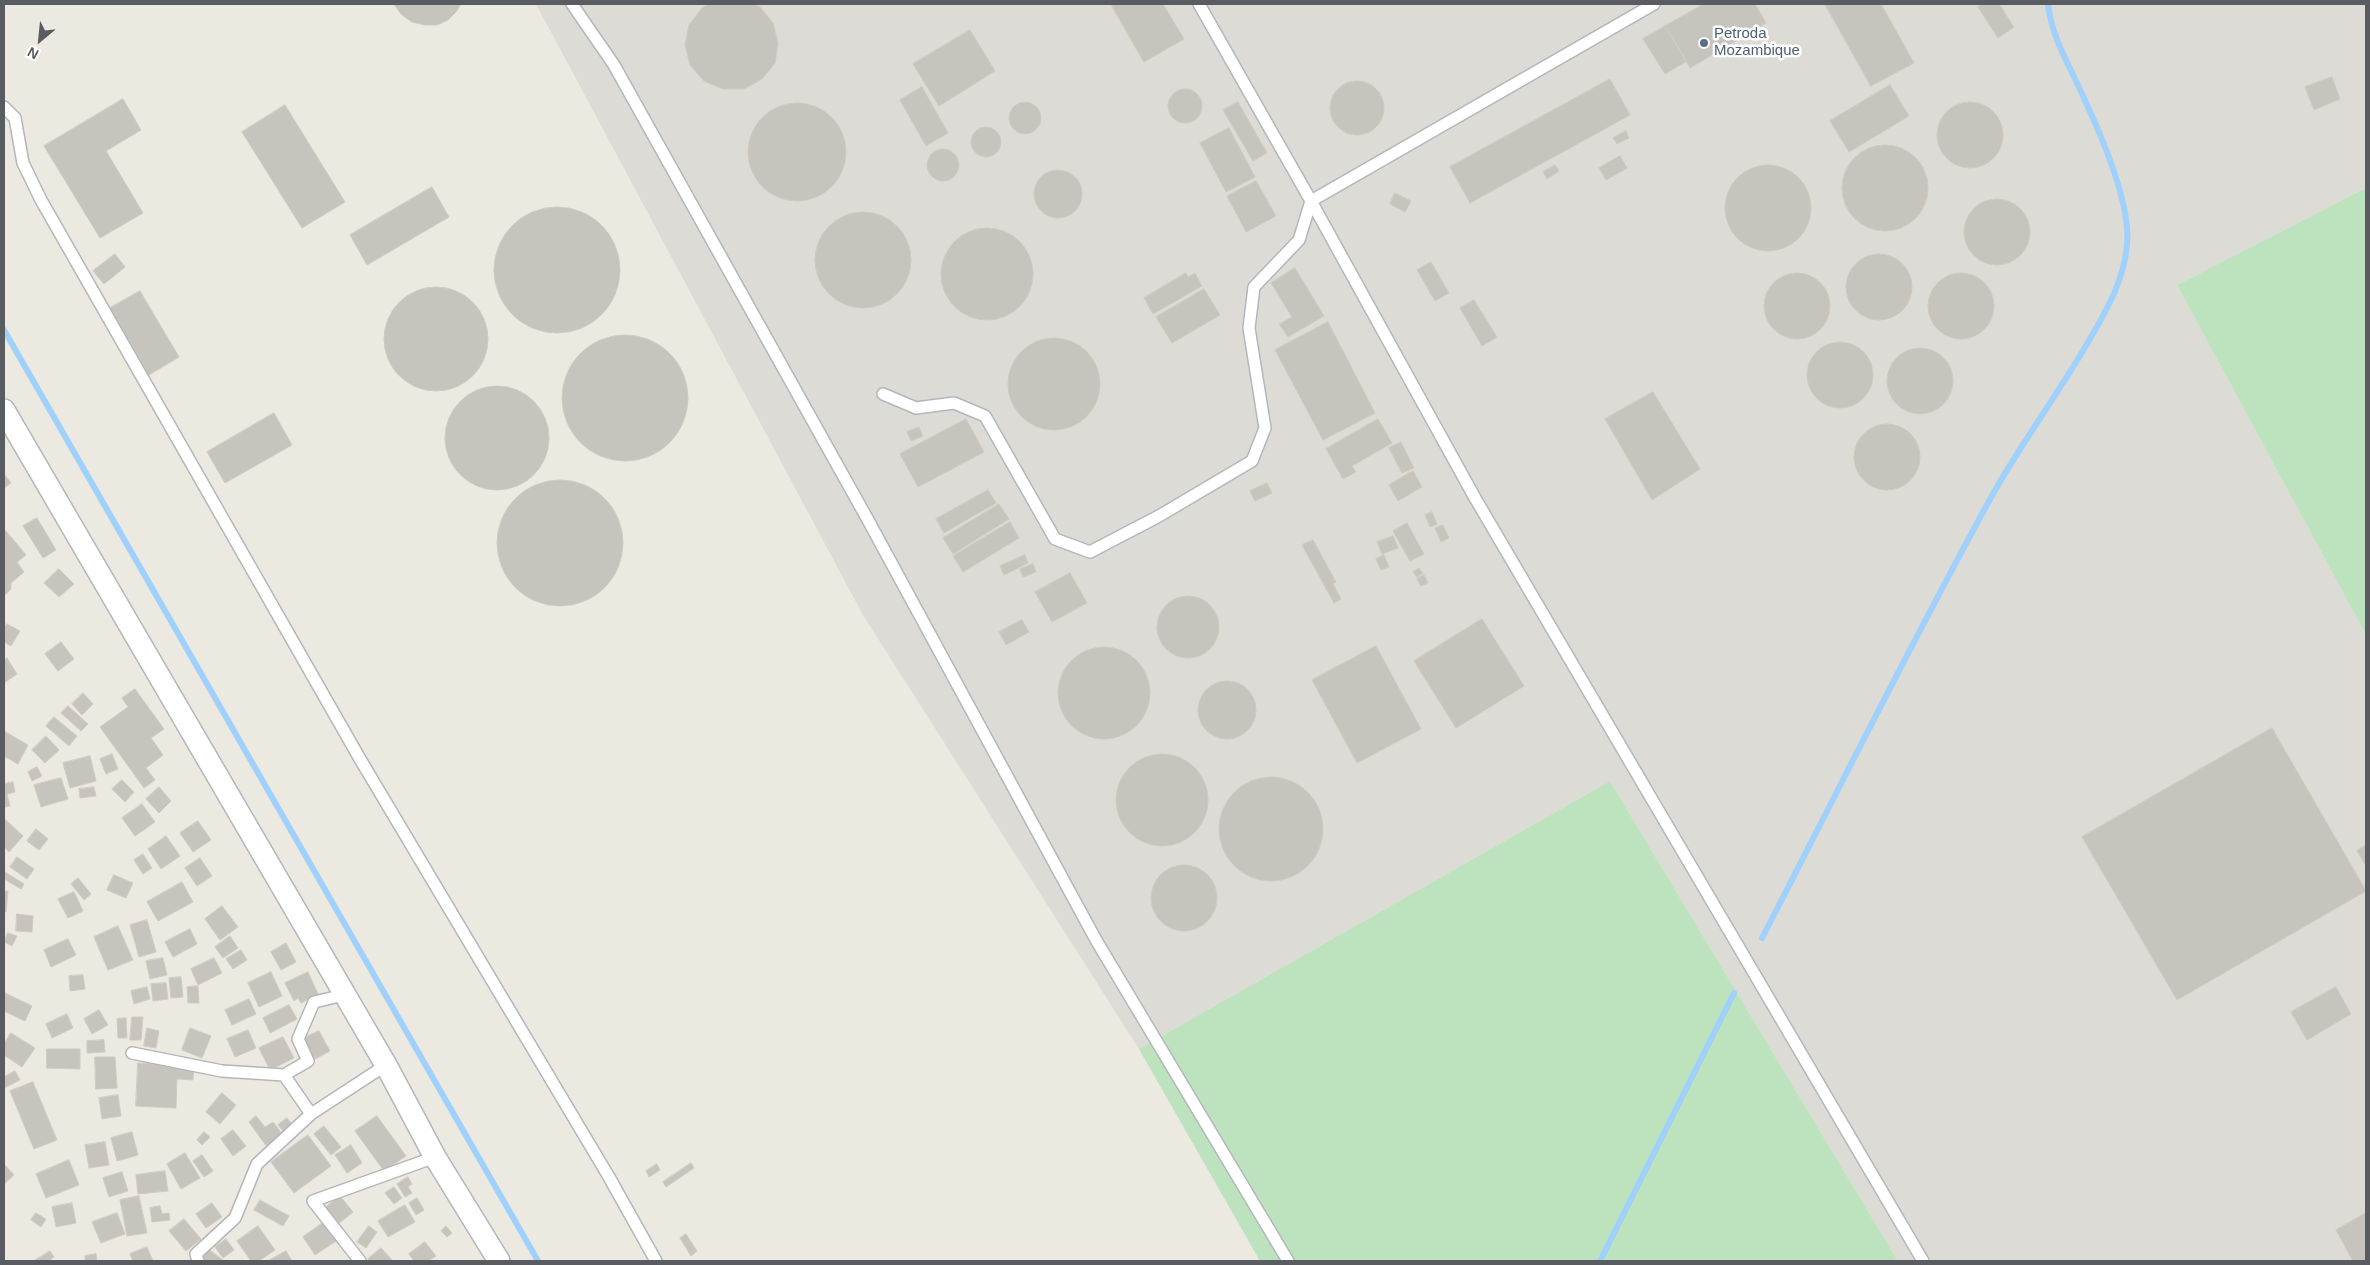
<!DOCTYPE html>
<style>
body{margin:0}
#map{position:relative;width:2370px;height:1265px;overflow:hidden;background:#ebe9e0;font-family:Helvetica,sans-serif}
canvas{display:block}
.frame{position:absolute;inset:0;border:5px solid #595c61;pointer-events:none}
.north{position:absolute;left:15px;top:15px;width:50px;height:50px;-webkit-text-stroke:4px #fff;paint-order:stroke;rotate:208deg;font-size:14px;font-weight:700;line-height:20px;text-align:center;color:#595c61}
.north::after{content:'';display:block;margin:auto;width:18px;height:22px;background:#595c61;clip-path:polygon(50% 0,100% 100%,50% 72%,0 100%)}
</style>
<div id="map">
<canvas width="2370" height="1265"></canvas>
<div class="frame"></div>
<div class="north">N</div>
</div>
<script>
const ctx = document.querySelector('canvas').getContext('2d');
ctx.lineJoin = 'round';
function fill(path, color) { ctx.fillStyle = color; ctx.fill(path, 'evenodd'); }
function trace(path, color, width, dash) { ctx.strokeStyle = color; ctx.lineWidth = width; ctx.lineCap = dash ? 'butt' : 'round'; ctx.setLineDash(dash || []); ctx.stroke(path); }
function drawText(font, color, halo, rows, align = 'center') {
  ctx.font = font + ' Helvetica,sans-serif'; ctx.lineWidth = 5; ctx.setLineDash([]); ctx.textBaseline = 'middle'; ctx.strokeStyle = halo; ctx.fillStyle = color; for (const [text, x, y, turn = 0] of rows) {
    ctx.save(); ctx.translate(x, y); ctx.rotate((+turn || 0) * Math.PI / 180); ctx.textAlign = isNaN(turn) ? turn : align; if (halo) ctx.strokeText(text, 0, 0); ctx.fillText(text, 0, 0); ctx.restore();
  }
}
fill(new Path2D(`
 M536,4H2366V188L2177,285L2366,635V1261H1898L1610,781L1139,1049L863,615Z`), '#dddbd5');
fill(new Path2D(`
 M2366,188V635L2177,285Z
 M1610,781L1898,1261H1260L1139,1049Z`), '#bde3be');
trace(new Path2D(`
 M4,330L538,1261
 M1762,938C1839,789 1913,639 1994,492C2024,439 2061,390 2091,337C2108,308 2124,279 2127,245C2131,203 2101,135 2083,96C2069,64 2052,39 2048,4
 M1600,1261L1734,993`), '#a0d0fc', 6);
const building = new Path2D(`
 M394,4H461L456,12L448,20L437,25H425L412,22L402,15Z
 M710,4H753L760,7L773,23L778,43L775,63L762,79L744,89H723L704,81L690,65L685,45L689,25L702,8Z
 M1111,4H1163L1184,39L1144,62Z
 M1704,4H1755L1766,23L1690,68L1665,26Z
 M1825,4H1881L1914,63L1871,86Z
 M1982,4H1999L2014,27L1998,38L1978,7Z
 M1665,26L1687,61L1665,74L1643,39Z
 M970,30L995,71L939,106L913,64Z
 M2332,77L2340,99L2314,110L2305,87Z
 M1610,79L1630,115L1470,203L1450,167Z
 M1330 108a27 27 0 1 1 54 0a27 27 0 1 1-54 0Z
 M1890,85L1909,116L1849,152L1830,121Z
 M922,87L948,133L926,146L900,100Z
 M1168 106a17 17 0 1 1 34 0a17 17 0 1 1-34 0Z
 M123,99L141,130L106,151L143,213L100,238L44,146Z
 M1238,102L1267,153L1253,161L1223,110Z
 M1937 135a33 33 0 1 1 66 0a33 33 0 1 1-66 0Z
 M1009 118a16 16 0 1 1 32 0a16 16 0 1 1-32 0Z
 M748 152a49 49 0 1 1 98 0a49 49 0 1 1-98 0Z
 M285,105L345,202L302,228L242,132Z
 M971 142a15 15 0 1 1 30 0a15 15 0 1 1-30 0Z
 M1229,128L1255,177L1226,192L1200,143Z
 M1626,131L1629,138L1617,144L1613,138Z
 M1842 188a43 43 0 1 1 86 0a43 43 0 1 1-86 0Z
 M927 165a16 16 0 1 1 32 0a16 16 0 1 1-32 0Z
 M1620,156L1627,168L1606,180L1599,168Z
 M1555,165L1559,171L1547,179L1543,172Z
 M1725 208a43 43 0 1 1 86 0a43 43 0 1 1-86 0Z
 M1034 194a24 24 0 1 1 48 0a24 24 0 1 1-48 0Z
 M1256,181L1276,216L1246,232L1227,196Z
 M432,187L449,217L367,265L350,235Z
 M1395,193L1411,201L1405,212L1390,204Z
 M1964 232a33 33 0 1 1 66 0a33 33 0 1 1-66 0Z
 M494 270a63 63 0 1 1 126 0a63 63 0 1 1-126 0Z
 M815 260a48 48 0 1 1 96 0a48 48 0 1 1-96 0Z
 M941 274a46 46 0 1 1 92 0a46 46 0 1 1-92 0Z
 M115,254L125,267L104,284L93,271Z
 M1846 287a33 33 0 1 1 66 0a33 33 0 1 1-66 0Z
 M1431,262L1449,293L1435,301L1417,270Z
 M1295,268L1324,316L1288,337L1279,324L1292,317L1271,283Z
 M1186,273L1188,277L1195,273L1202,286L1153,314L1144,298Z
 M1928 306a33 33 0 1 1 66 0a33 33 0 1 1-66 0Z
 M1764 306a33 33 0 1 1 66 0a33 33 0 1 1-66 0Z
 M384 339a52 52 0 1 1 104 0a52 52 0 1 1-104 0Z
 M1204,289L1220,315L1172,343L1156,317Z
 M140,291L179,357L149,375L110,308Z
 M1474,300L1497,337L1482,346L1460,308Z
 M1328,322L1375,413L1323,440L1275,350Z
 M562 398a63 63 0 1 1 126 0a63 63 0 1 1-126 0Z
 M1008 384a46 46 0 1 1 92 0a46 46 0 1 1-92 0Z
 M1807 375a33 33 0 1 1 66 0a33 33 0 1 1-66 0Z
 M1887 381a33 33 0 1 1 66 0a33 33 0 1 1-66 0Z
 M445 438a52 52 0 1 1 104 0a52 52 0 1 1-104 0Z
 M1653,392L1700,469L1652,500L1605,419Z
 M274,413L292,445L225,483L207,452Z
 M966,419L984,452L918,487L900,454Z
 M1378,419L1392,443L1352,466L1356,472L1343,479L1326,449Z
 M1854 457a33 33 0 1 1 66 0a33 33 0 1 1-66 0Z
 M919,427L923,436L911,441L907,432Z
 M1401,442L1414,468L1402,473L1389,448Z
 M1413,471L1422,487L1398,501L1389,485Z
 M4,474L11,483L4,488Z
 M497 543a63 63 0 1 1 126 0a63 63 0 1 1-126 0Z
 M1267,483L1272,493L1255,501L1250,491Z
 M988,490L996,503L944,533L936,519Z
 M999,504L1009,519L953,554L943,538Z
 M1432,512L1437,524L1430,527L1425,515Z
 M37,518L56,550L43,558L23,526Z
 M1010,522L1019,538L963,572L953,556Z
 M1407,523L1424,554L1410,561L1393,531Z
 M1443,525L1449,538L1441,542L1435,528Z
 M6,531L26,555L17,562L24,572L11,583V589L4,596V533Z
 M1393,536L1398,548L1382,554L1377,542Z
 M1313,540L1336,582L1333,584L1341,599L1334,603L1302,545Z
 M1025,555L1028,563L1004,575L1000,566Z
 M1384,555L1389,567L1381,570L1376,559Z
 M1033,564L1036,572L1023,577L1020,569Z
 M1419,568L1423,573L1417,577L1413,572Z
 M59,569L74,584L59,597L44,583Z
 M1070,573L1087,603L1052,622L1035,592Z
 M1424,575L1428,583L1421,586L1417,579Z
 M1157 627a31 31 0 1 1 62 0a31 31 0 1 1-62 0Z
 M1482,619L1524,686L1456,728L1414,661Z
 M1022,620L1029,632L1006,645L999,632Z
 M7,624L20,631L11,646L4,642V629Z
 M61,642L74,659L58,671L45,654Z
 M1376,646L1421,729L1357,763L1312,680Z
 M1058 693a46 46 0 1 1 92 0a46 46 0 1 1-92 0Z
 M7,658L17,674L4,683V661Z
 M1198 710a29 29 0 1 1 58 0a29 29 0 1 1-58 0Z
 M135,689L164,729L151,738L163,755L146,768L155,780L144,788L100,727L128,707L122,698Z
 M83,693L93,704L82,715L72,704Z
 M68,706L88,724L81,731L61,713Z
 M54,717L77,736L69,746L46,726Z
 M2272,728L2366,891L2177,1000L2082,837Z
 M4,731L28,745L18,764L4,756Z
 M46,736L59,750L45,763L32,750Z
 M112,754L118,769L106,774L100,759Z
 M1116 800a46 46 0 1 1 92 0a46 46 0 1 1-92 0Z
 M90,756L96,781L70,788L63,763Z
 M37,767L42,776L32,781L28,772Z
 M1219 829a52 52 0 1 1 104 0a52 52 0 1 1-104 0Z
 M61,778L68,799L41,807L34,785Z
 M122,780L134,792L125,802L112,789Z
 M13,782L15,792L7,794L10,806L4,807V784Z
 M94,787L96,796L80,798L79,789Z
 M159,787L171,801L159,813L146,799Z
 M142,804L155,822L135,836L122,818Z
 M6,820L23,836L9,852L4,847V823Z
 M198,821L211,840L193,852L180,833Z
 M36,829L48,839L39,850L27,841Z
 M166,836L180,856L161,869L148,849Z
 M2366,845V866L2357,851Z
 M143,854L152,868L143,874L134,860Z
 M17,857L34,869L27,879L10,867Z
 M200,858L212,876L197,886L185,868Z
 M1151 898a33 33 0 1 1 66 0a33 33 0 1 1-66 0Z
 M5,872L24,884L21,889L4,879Z
 M114,875L133,883L126,898L107,890Z
 M78,878L91,894L84,900L71,884Z
 M182,882L193,902L158,921L147,902Z
 M4,891H8L6,912L4,911Z
 M74,892L83,911L68,918L58,899Z
 M222,906L238,927L220,940L205,919Z
 M17,914L33,916L32,932L16,931Z
 M147,920L156,952L139,957L130,925Z
 M118,926L133,960L108,970L94,937Z
 M190,929L197,944L173,957L165,942Z
 M8,933L17,936L12,946L4,942Z
 M230,936L238,948L223,958L215,947Z
 M68,939L76,955L51,967L44,950Z
 M286,943L296,962L281,970L271,952Z
 M241,950L247,960L233,969L226,959Z
 M163,958L167,975L150,979L146,961Z
 M214,958L222,973L198,985L191,969Z
 M271,972L282,996L259,1007L248,983Z
 M308,972L318,994L301,1003L298,998L294,1001L285,983Z
 M83,975L85,989L70,991L69,976Z
 M181,977L183,997L171,998L169,978Z
 M166,983L168,999L153,1001L151,984Z
 M198,986L199,1003H188L187,987Z
 M147,987L150,999L134,1004L131,991Z
 M2336,987L2351,1014L2307,1040L2291,1012Z
 M5,993L32,1006L25,1021L4,1011Z
 M249,999L256,1014L232,1025L225,1010Z
 M289,1005L297,1019L270,1033L263,1018Z
 M99,1010L108,1025L92,1034L84,1019Z
 M67,1014L73,1028L52,1038L46,1024Z
 M132,1017H143L141,1040H130Z
 M126,1018L127,1038H118L117,1019Z
 M147,1028L159,1031L156,1048L144,1046Z
 M190,1028L211,1036L202,1058L182,1050Z
 M248,1030L256,1048L235,1057L227,1039Z
 M319,1031L330,1051L315,1059L304,1038Z
 M11,1033L35,1048L22,1067L4,1055V1044Z
 M283,1037L294,1058L270,1070L259,1048Z
 M104,1040L105,1052L87,1053V1041Z
 M47,1049H80V1069L47,1068Z
 M95,1057H115L117,1088L96,1089Z
 M138,1063L194,1066L193,1080L177,1079L176,1108L136,1106Z
 M15,1071L20,1080L4,1088V1077Z
 M33,1082L57,1140L34,1149L10,1091Z
 M222,1093L236,1105L220,1124L206,1112Z
 M118,1095L121,1116L102,1119L99,1098Z
 M256,1116L265,1127L273,1122L283,1135L267,1147L249,1122Z
 M377,1116L406,1156L384,1171L355,1131Z
 M287,1118L296,1129L287,1136L278,1125Z
 M324,1126L341,1147L331,1155L314,1134Z
 M233,1130L246,1146L233,1156L221,1139Z
 M132,1132L138,1155L117,1161L111,1138Z
 M204,1132L210,1137L202,1145L197,1140Z
 M308,1135L331,1166L294,1193L271,1162Z
 M105,1142L109,1165L89,1168L85,1145Z
 M351,1145L362,1163L347,1173L335,1155Z
 M185,1153L200,1178L181,1189L167,1164Z
 M202,1155L213,1171L204,1177L193,1161Z
 M69,1160L79,1185L46,1198L36,1174Z
 M691,1163L694,1168L666,1187L663,1182Z
 M4,1164L14,1175L4,1184Z
 M657,1164L660,1170L649,1177L646,1171Z
 M165,1171L168,1191L138,1194L136,1175Z
 M122,1172L128,1191L109,1197L103,1178Z
 M408,1177L412,1184L408,1187L412,1193L405,1197L397,1184Z
 M394,1187L402,1198L394,1204L385,1193Z
 M139,1196L147,1233L127,1236L120,1200Z
 M340,1196L353,1212L338,1224L325,1208Z
 M417,1198L424,1210L416,1215L409,1203Z
 M260,1200L289,1216L283,1226L254,1210Z
 M72,1203L76,1223L56,1227L52,1207Z
 M212,1203L222,1217L206,1228L196,1214Z
 M405,1205L415,1222L388,1237L378,1221Z
 M160,1206L162,1214L169,1213L170,1220L152,1222L150,1208Z
 M36,1213L46,1219L41,1227L31,1220Z
 M117,1213L125,1234L101,1243L92,1222Z
 M2366,1213V1261H2353L2336,1230Z
 M184,1219L201,1239L186,1251L169,1231Z
 M324,1222L336,1241L315,1255L303,1237Z
 M258,1226L275,1250L259,1261H251L237,1241Z
 M369,1226L377,1232L366,1248L357,1242Z
 M446,1226L452,1233L447,1237L441,1231Z
 M686,1234L697,1251L691,1256L680,1238Z
 M226,1239L234,1250L223,1258L215,1247Z
 M425,1242L436,1256L428,1261H414L409,1254Z
 M147,1247L153,1261H133L130,1254Z
 M381,1248L392,1260L370,1261L368,1259Z
 M208,1249L223,1260L221,1261H199Z
 M50,1251L54,1257L48,1261H34Z
 M286,1251L292,1261H268Z
 M96,1254L97,1261H85V1256Z`);
fill(building, '#c6c4bd');
trace(building, '#d0cbbf', 1);
const lane = new Path2D(`
 M572,4L614,65L868,520L1096,940L1288,1261
 M1199,4L1311,201L1475,498L1923,1261
 M4,107L15,118L23,163L41,200L360,759L609,1177L656,1261
 M883,394L916,408L954,403L985,416L1055,539L1090,552L1159,516L1252,461L1265,428L1249,328L1254,287L1299,240L1311,201L1654,4
 M132,1053L222,1071L284,1075L308,1061L298,1039L314,1002L344,995
 M284,1075L311,1114
 M198,1261L196,1254L235,1218L257,1164L311,1114L386,1065
 M360,1261L313,1201L435,1157`);
const street = new Path2D(`
 M4,410L386,1065L435,1157L499,1261`);
trace(lane, '#b3b6bb', 14);
trace(street, '#b3b6bb', 24);
trace(lane, '#fff', 11);
trace(street, '#fff', 21);
for (const [x, y, r, color] of [
 [1704,43,5,"#5c6f8a"]
]) { const dot = new Path2D(); dot.arc(x, y, r, 0, 2 * Math.PI); ctx.fillStyle = color; ctx.fill(dot); trace(dot, '#fff', 2); }
drawText('15px', '#4e5e75', '#fff', [
 ["Petroda",1714,34],
 ["Mozambique",1714,51]
], 'left');
</script>
